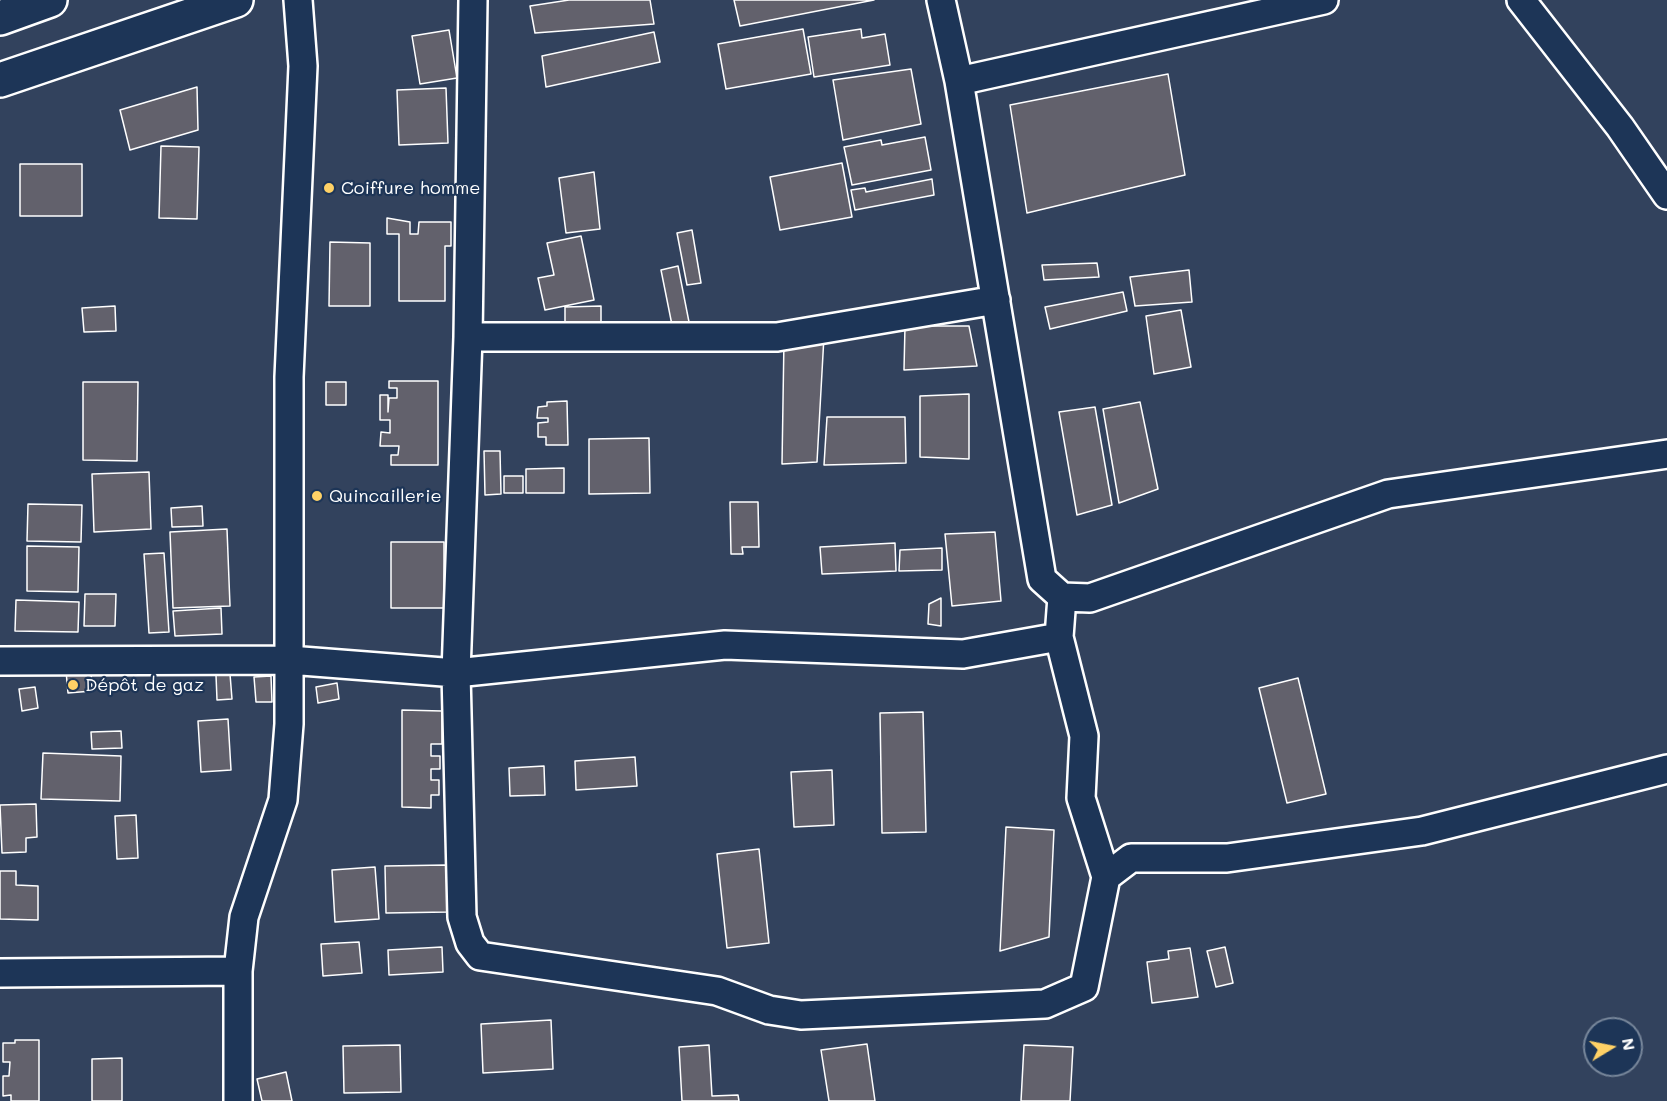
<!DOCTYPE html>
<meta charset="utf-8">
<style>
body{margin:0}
#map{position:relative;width:1667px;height:1101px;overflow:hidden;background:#32425d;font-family:Mali,sans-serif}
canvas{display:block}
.north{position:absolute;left:1583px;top:1017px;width:60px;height:60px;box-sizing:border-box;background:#1d3557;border:2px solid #77869a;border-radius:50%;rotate:80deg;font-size:16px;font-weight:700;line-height:24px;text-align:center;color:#fff}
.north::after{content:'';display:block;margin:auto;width:21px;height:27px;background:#ffd166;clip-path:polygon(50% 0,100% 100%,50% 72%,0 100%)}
</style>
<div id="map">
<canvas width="1667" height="1101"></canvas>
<div class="north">N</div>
</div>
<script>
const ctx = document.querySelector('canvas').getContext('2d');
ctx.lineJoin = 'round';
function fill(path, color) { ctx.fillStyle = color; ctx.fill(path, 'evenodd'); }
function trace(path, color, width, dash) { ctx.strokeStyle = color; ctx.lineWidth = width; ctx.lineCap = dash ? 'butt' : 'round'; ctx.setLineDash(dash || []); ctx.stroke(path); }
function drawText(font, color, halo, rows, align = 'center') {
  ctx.font = font + ' Mali,sans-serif'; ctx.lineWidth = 4.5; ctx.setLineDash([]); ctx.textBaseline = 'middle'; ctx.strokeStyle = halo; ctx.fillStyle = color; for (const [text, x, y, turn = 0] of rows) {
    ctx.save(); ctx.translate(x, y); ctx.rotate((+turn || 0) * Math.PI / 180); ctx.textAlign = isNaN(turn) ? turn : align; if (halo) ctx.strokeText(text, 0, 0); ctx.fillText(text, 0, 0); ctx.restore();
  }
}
const building = new Path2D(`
 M569,0H650L654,24L535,33L530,6Z
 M734,0H874L740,26Z
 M803,29L811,74L726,89L718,44Z
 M861,29L862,38L885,34L890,65L814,77L808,37Z
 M449,30L457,78L420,84L412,36Z
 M654,32L660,62L546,87L542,56Z
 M911,69L921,124L843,140L833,80Z
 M1168,74L1185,175L1027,213L1010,105Z
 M197,87L198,130L130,150L120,110Z
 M446,88L448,143L399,145L397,90Z
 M925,137L931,170L852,185L844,147L881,140L882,145Z
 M161,146L199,147L197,219L159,218Z
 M842,163L852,217L780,230L770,177Z
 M20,164H82V216H20Z
 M594,172L600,229L566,233L559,178Z
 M932,179L934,195L855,210L851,190L865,188L866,192Z
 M387,218L410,222V234H418L419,222H451V246H445V301H399V234H387Z
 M692,230L701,283L687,285L677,233Z
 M581,236L594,300L545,310L538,278L554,275L547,243Z
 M330,242L370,243V306H329Z
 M1097,263L1099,277L1044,280L1042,265Z
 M678,266L689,322L672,325L661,270Z
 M1189,270L1192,302L1135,306L1130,277Z
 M1123,292L1127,311L1050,329L1045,307Z
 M115,306L116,331L84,332L82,308Z
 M601,306V323L565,325V307Z
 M1181,310L1191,367L1154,374L1146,316Z
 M905,326H969L977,366L904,370Z
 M824,336L817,462L782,464L784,339Z
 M389,381H438V465H391V455H398L399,446H380L381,432L390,433V420H380V395H388V412L389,398H397V388H389Z
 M83,382H138L137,461L83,460Z
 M326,382H346V405H326Z
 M969,394V459L920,457V396Z
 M567,401L568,445H546V437H538V423L548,422V418H537L538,407L547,406V402Z
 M1140,402L1158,489L1119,503L1103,409Z
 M1095,407L1112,505L1077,515L1059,412Z
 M827,417H905L906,463L824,465Z
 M649,438L650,493L589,494V439Z
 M484,451H500L501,494L485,495Z
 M564,468V493H526V469Z
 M149,472L151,529L94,532L92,474Z
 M504,476H523V493H504Z
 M730,502H758L759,547H742L743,554H731Z
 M28,504L82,505L81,542L27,541Z
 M202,506L203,526L172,527L171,508Z
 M227,529L230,606L173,608L170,532Z
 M995,532L1001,601L952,606L945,534Z
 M391,542H444V608H391Z
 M895,543L896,571L822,574L820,547Z
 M27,546L79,547L78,592L27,591Z
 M942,548V570L899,571L900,550Z
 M164,553L169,632L149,633L144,554Z
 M85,594H116L115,626H84Z
 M941,598V626L928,624L929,604Z
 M16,600L79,602L78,632L15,631Z
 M221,608L222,634L175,636L173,611Z
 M91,669L92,691L68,693L66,671Z
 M230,674L232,699L217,700L216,675Z
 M271,676L272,702H256L254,677Z
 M1298,678L1326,794L1287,803L1259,688Z
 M337,683L339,699L318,703L316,687Z
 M35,687L38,708L22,711L19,689Z
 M402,710L442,711V744H431V756H440V769H431V780H439V795H431V808L402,807Z
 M923,712L926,832L882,833L880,713Z
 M228,719L231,770L201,772L198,721Z
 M121,731L122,748L92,749L91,732Z
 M43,753L121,756L120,801L41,799Z
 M635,757L637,786L576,790L575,761Z
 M544,766L545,795L510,796L509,768Z
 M832,770L834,825L794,827L791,772Z
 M36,804L37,837L26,838V852L2,853L0,805Z
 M136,815L138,858L117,859L115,816Z
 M1006,827L1054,830L1049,937L1000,951Z
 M759,849L769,943L727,948L717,854Z
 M446,865L448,912L386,913L385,866Z
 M375,867L379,919L335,922L332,870Z
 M0,871H16V885L38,886V920L0,919Z
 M359,942L362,973L323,976L321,944Z
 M442,947L443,972L389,975L388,950Z
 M1225,947L1233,983L1216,987L1207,951Z
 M1190,948L1198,997L1152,1003L1147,962L1169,959L1168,951Z
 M551,1020L553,1069L483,1073L481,1024Z
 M15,1040H39V1101H11V1095L3,1096V1076H9L10,1062H3V1043H15Z
 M867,1044L875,1101H829L821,1050Z
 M400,1045L401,1092L344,1093L343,1046Z
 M709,1045L712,1096L738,1095L739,1101H682L679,1047Z
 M1024,1045L1073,1047L1070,1101H1021Z
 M122,1058V1101H92V1059Z
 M286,1072L292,1101H262L257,1079Z`);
fill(building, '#62616c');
trace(building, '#fff', 1.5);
const minor = new Path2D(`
 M473,0L468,337L456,673L462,917L470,943L480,956L717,991L769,1010L801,1015L1045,1004L1084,987L1106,877L1131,858H1227L1422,831L1667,769
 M941,0L959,81L1042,579L1062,597L1090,598L1388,494L1667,454
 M1521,0L1620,127L1667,195
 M959,81L1324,0
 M468,337H777L996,300
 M1062,597L1059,637L1084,736L1081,798L1106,877
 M0,661L289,660L456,673L725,645L963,654L1059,637
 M0,973L238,971
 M238,1101V971L244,917L283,800L289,724V377L303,66L298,0`);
const major = new Path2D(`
 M0,18L50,0
 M0,80L236,0`);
trace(minor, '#fff', 32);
trace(major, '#fff', 38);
trace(minor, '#1d3557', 27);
trace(major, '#1d3557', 33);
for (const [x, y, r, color] of [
 [329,188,6,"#ffd166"],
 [317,496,6,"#ffd166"],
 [73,685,6,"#ffd166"]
]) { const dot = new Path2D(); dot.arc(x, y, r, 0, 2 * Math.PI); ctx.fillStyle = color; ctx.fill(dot); trace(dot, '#1d3557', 2); }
drawText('18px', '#fff', '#1d3557', [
 ["Coiffure homme",341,188],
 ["Quincaillerie",329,496],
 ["Dépôt de gaz",85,685]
], 'left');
</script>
